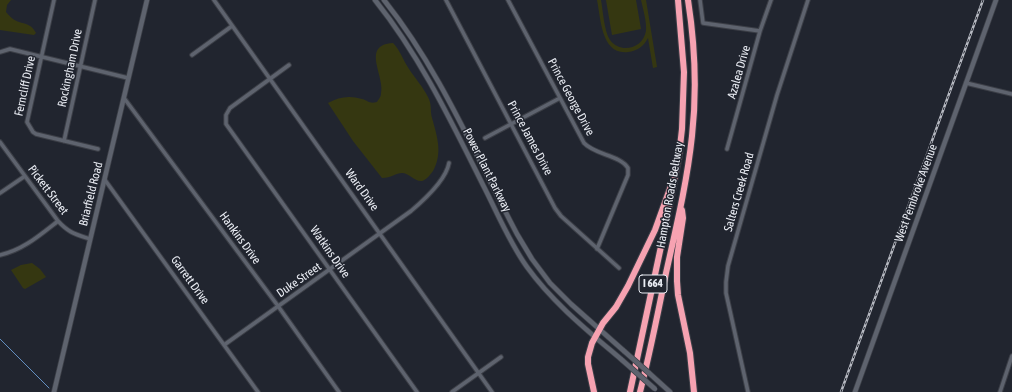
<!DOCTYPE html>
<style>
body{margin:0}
canvas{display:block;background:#21252f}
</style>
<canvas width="1012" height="392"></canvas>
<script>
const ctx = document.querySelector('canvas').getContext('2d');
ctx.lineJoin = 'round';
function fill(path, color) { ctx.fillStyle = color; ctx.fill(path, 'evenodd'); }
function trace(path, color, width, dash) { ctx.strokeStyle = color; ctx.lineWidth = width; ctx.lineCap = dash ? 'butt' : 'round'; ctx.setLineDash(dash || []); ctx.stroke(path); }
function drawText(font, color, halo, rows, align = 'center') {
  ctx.font = font + ' "Asap Condensed",sans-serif'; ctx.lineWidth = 3; ctx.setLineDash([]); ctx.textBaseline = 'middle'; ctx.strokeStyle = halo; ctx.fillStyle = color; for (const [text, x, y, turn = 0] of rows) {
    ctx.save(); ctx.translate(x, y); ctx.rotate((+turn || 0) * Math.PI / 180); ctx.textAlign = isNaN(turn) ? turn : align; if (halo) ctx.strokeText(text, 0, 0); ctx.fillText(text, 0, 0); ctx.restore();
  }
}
fill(new Path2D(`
 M0,0H11L7,5L6,12C8,14 10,17 13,19C21,25 30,21 36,33L34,35L0,30Z
 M597,0H601C603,11 604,31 610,40C620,54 643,49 646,31C647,22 643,9 641,0H646L657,67L653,68L648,38C644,46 637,51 628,52C601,55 601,19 597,0Z
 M606,0H636L641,29L612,35Z
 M393,43C400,50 403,60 409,69C415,78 423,87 428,97C432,104 430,111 432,118C437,136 443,153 433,171C430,175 426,180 422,181C415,182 409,173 402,173C396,173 391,178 382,178L353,141L328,103C339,97 349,95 362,99C369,101 369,104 377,102C378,100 381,97 381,94C386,77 360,45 393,43Z
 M32,263L40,269L46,277L25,289L23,288L11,270L21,265Z`), '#353711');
trace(new Path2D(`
 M0,339L49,388`), '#6590c1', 1);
const minor = new Path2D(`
 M54,0L27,122L33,132L36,134L98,149
 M214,0L492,392
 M446,0L555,208L561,216L619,268
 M508,0L584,143C595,155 620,155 628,168V175L597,249
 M700,0L703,23L760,31
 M0,52L10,49L128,78
 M192,55L232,26
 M289,65L230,108L226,115V124L417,392
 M966,83L1012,94
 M124,98L278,306L339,392
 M485,138L560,98
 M64,141L95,0
 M0,142L58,221C69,233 75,234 90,239
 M727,149L760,31L771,0
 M105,180L258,392
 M0,193L25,176
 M0,255C23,250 40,235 58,221
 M224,345L411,211C424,200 446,180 449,163
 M452,392L501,357
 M748,392L726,293V282L728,266L777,95L808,0
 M1000,392L1012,356`);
const secondary = new Path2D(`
 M375,0C420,56 451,121 483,185C497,212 509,242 527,267C553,303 588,331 622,360
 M384,0C440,70 475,155 517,234L532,259L550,283L571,304L624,351
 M649,373L670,392
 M54,392L147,0
 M855,392L996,0`);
const motorway = new Path2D(`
 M682,210L683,218L677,257V281L678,295L690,353L694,392
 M594,392L588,364V357L592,343L603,323L616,307L628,286L655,230L672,183
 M630,392L666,223L679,155L682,129L684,72L678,0
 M640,392C650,353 658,313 666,273C676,228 687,183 692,136C697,91 695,45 688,0`);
trace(minor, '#3c3f47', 5.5);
trace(secondary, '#3c3f47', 6);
trace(motorway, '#3c3f47', 8);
trace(minor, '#5e636e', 3.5);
trace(secondary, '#5e636e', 4.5);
trace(motorway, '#f6a2b1', 6);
const rail = new Path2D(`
 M841,392L983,0`);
trace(rail, '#b8bbc3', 2.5);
trace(rail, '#21252f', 1, [3]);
const secondaryBridge = new Path2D(`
 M624,351L649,373
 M622,360L655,389`);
trace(secondaryBridge, '#3c3f47', 6, []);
trace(secondaryBridge, '#5e636e', 4.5);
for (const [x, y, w] of [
 [653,284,28]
]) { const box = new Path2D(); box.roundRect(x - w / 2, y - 9, w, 18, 3); ctx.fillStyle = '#21252f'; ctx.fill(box); trace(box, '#e9ecf3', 1); }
drawText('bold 11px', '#e9ecf3', null, [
 ["I 664",653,284]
]);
drawText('12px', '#e9ecf3', '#21252f', [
 ["Rockingham Drive",70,68,-78],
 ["Azalea Drive",739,72,-74],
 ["Ferncliff Drive",25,86,-78],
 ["Prince George Drive",571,97,62],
 ["Prince James Drive",530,138,62],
 ["Power Plant Parkway",487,170,63],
 ["Pickett Street",48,190,53],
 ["Ward Drive",362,190,54],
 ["Salters Creek Road",739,192,-74],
 ["West Pembroke Avenue",916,193,-70],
 ["Briarfield Road",91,194,-76],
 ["Hampton Roads Beltway",670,195,-80],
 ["Hankins Drive",240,238,54],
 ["Watkins Drive",330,252,55],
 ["Garrett Drive",190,280,54],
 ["Duke Street",299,280,-35]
]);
</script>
